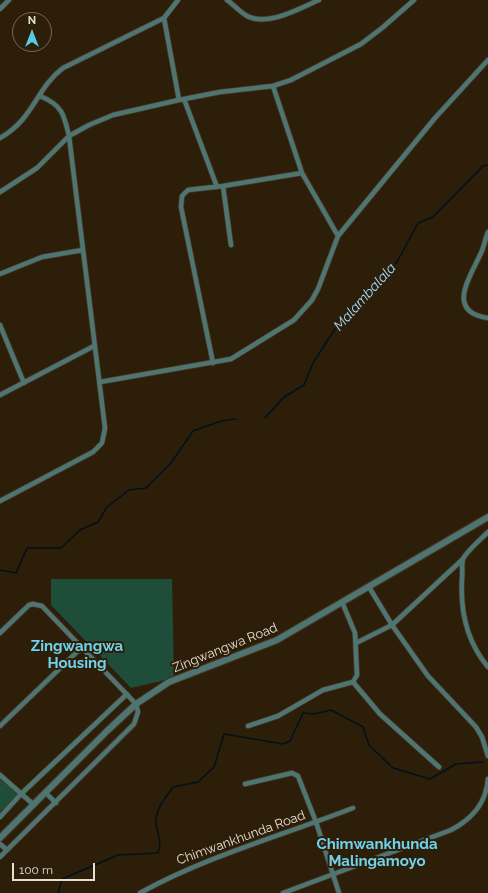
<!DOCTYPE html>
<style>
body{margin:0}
#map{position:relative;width:488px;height:893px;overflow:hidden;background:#2d1e0a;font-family:Raleway,sans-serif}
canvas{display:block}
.north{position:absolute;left:12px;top:12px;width:40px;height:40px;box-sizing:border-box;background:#2d1e0a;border:1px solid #776a59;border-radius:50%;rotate:0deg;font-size:11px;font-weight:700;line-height:16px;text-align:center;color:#e7ddd0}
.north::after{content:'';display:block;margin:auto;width:14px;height:18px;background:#57c9e2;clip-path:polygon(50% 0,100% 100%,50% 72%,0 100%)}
.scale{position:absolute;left:12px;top:863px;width:83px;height:18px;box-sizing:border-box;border:2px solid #e7ddd0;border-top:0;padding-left:5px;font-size:12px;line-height:14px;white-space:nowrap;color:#e7ddd0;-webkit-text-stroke:3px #2d1e0a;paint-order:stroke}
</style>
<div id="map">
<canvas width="488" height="893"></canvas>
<div class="north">N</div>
<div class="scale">100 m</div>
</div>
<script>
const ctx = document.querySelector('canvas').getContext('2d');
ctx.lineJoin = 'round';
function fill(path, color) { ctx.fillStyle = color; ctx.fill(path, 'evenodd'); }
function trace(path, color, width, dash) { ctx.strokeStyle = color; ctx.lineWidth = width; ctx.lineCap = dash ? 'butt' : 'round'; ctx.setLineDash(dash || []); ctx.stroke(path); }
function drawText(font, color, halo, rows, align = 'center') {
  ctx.font = font + ' Raleway,sans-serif'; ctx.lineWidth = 4; ctx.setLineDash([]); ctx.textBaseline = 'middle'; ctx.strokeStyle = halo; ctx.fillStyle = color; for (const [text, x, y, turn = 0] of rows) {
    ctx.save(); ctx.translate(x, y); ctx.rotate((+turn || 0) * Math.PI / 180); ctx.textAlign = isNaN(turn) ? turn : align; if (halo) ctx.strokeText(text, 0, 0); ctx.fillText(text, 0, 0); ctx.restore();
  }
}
fill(new Path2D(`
 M51,579H172L174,678L131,688L51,605Z
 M0,773L21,794L0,812Z`), '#1e4d3a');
trace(new Path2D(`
 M265,418L284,397L304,385L313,363L342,318L397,262L418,223L433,217L483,166L488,165
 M0,570L16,573L27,548H61L80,530L98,522L107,507L129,490L146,488L171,463L193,431L221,421L236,419
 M58,893L62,879L118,855L158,853C163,837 156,835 156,821C156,808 166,797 173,787L198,782L214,767L224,734L283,744L290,741L303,713L314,714L331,710L363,727L369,745L393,768L430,779L456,764L483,762`), '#00111b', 1.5);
const minor = new Path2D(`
 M227,0C234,5 240,12 247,16C268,27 300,8 319,0
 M0,9L9,0
 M164,18L179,100
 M273,86L302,173L338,236
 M184,99L217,187
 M0,138C34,119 36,88 63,68L164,18L178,0
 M223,186L231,245
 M0,192L37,168L69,136L89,125L113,115L179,100L220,92L273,86L291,80L361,44L382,28L414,0
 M488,232C485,239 484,248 480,255C469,279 446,312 488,318
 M0,274L42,257L83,250
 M0,325L24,383
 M213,363L181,207L182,196L188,190L223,186L302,173
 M100,382L231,359L294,320L312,300L318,289L338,236L435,118L488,60
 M0,395L94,346
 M0,501L93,452L102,443L105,428L69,136C64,114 62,105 40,96
 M488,532C482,538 466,552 463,559C461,564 463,573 462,578C460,611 466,641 488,667
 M369,587L392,625L428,676L476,727L482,737L488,756
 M0,633L29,605L33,604L42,606L136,704L138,712L134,724L7,850
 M356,643L392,625L463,559
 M353,682L380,714L439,767
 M0,726L81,648
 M248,726L278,716L323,690L353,682L357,675L355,633L342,602
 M0,775L34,805
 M245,784L292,773L298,776L316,822L339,893
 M46,793L56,803
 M0,817L21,794L127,694
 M0,844L7,850L0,857
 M140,893C207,856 281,836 353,808
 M283,893L451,830C472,819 486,804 488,779`);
const tertiary = new Path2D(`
 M0,838L107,731L136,704L169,682L277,640L488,517`);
trace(minor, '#473926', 6);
trace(tertiary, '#473926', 8);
trace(minor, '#4e7572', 4.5);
trace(tertiary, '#4e7572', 6);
drawText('13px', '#e7ddd0', '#2d1e0a', [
 ["Zingwangwa Road",225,648,-22],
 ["Chimwankhunda Road",241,838,-20]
]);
drawText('italic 14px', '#a1dffd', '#2d1e0a', [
 ["Malambalala",365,297,-48]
]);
drawText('bold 15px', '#6ed3eb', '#2d1e0a', [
 ["Zingwangwa",77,646],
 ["Housing",77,663],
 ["Chimwankhunda",377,844],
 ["Malingamoyo",377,861]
]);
</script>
